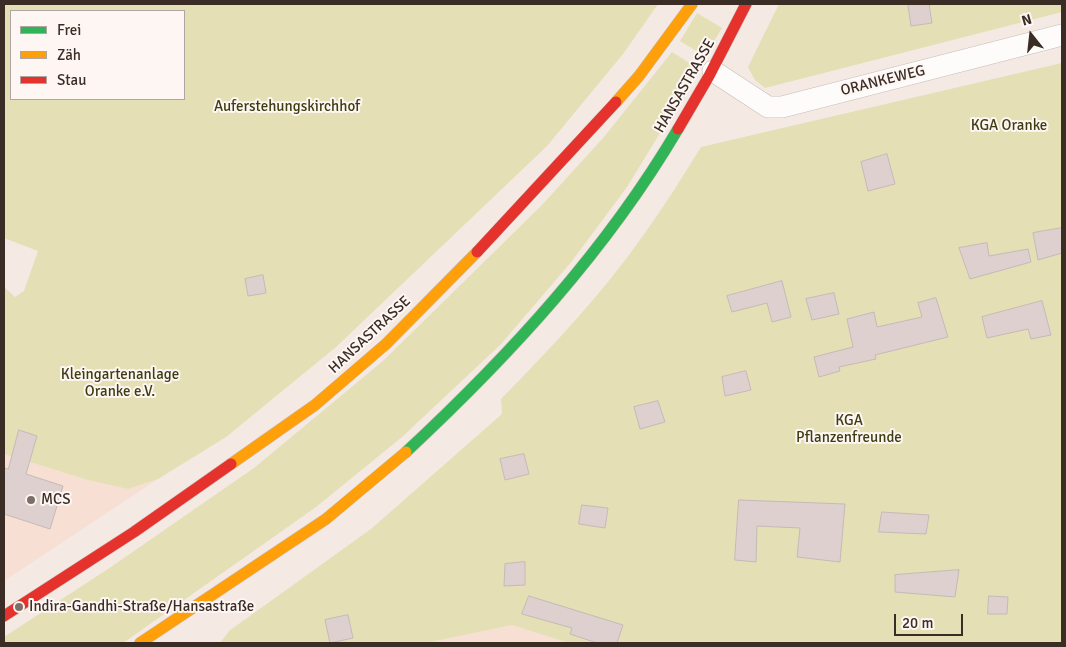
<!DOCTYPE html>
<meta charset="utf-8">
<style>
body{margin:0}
#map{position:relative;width:1066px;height:647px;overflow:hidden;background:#f4e9e3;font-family:Signika,sans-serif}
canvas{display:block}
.frame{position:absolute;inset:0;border:5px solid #3b2d26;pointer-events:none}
.legend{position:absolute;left:10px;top:10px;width:175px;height:90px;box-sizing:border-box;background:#fef6f3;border:1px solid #b0a6a1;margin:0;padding:6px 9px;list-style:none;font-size:15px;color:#3b2d26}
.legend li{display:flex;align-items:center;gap:10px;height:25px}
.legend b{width:25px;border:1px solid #b0a6a1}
.north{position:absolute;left:1006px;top:10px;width:50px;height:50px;-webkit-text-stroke:4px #fef6f3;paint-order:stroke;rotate:344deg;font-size:14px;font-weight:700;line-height:20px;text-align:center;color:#3b2d26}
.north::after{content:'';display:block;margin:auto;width:18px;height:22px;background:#3b2d26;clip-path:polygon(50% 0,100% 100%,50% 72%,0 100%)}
.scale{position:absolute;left:894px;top:614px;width:69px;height:22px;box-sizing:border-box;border:2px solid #3b2d26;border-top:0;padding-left:6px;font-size:15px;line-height:18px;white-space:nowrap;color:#3b2d26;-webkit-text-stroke:4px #fef6f3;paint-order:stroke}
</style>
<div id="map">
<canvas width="1066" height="647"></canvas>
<div class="frame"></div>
<ul class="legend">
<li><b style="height:6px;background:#30b455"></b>Frei</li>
<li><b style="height:6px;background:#ff9f0a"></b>Zäh</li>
<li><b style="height:6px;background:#e5322d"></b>Stau</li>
</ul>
<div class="north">N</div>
<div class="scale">20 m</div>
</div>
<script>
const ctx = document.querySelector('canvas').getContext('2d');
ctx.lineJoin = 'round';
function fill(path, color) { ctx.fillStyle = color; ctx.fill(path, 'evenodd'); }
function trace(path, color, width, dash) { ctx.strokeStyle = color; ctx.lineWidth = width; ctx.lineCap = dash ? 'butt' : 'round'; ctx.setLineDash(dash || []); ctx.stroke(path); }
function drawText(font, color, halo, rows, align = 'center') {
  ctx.font = font + ' Signika,sans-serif'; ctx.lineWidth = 4; ctx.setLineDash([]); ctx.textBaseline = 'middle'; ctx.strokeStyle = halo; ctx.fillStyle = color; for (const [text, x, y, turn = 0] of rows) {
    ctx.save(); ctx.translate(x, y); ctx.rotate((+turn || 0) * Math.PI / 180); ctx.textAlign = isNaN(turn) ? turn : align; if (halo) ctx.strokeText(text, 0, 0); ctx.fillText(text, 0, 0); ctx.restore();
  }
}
fill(new Path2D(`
 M4,454L88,480L128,489L158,479L4,581Z
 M512,625L569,643H426Z`), '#f7dfd3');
fill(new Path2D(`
 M4,4H658L623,54L547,146L336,347L226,437L158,479L128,489L88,480L4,454V287L15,297L24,291L38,251L4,238ZM11,11H184V99H11Z
 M779,4H1062V12L765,88L755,80L748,67Z
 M697,13L722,28L705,56L680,41Z
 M672,52L699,69L627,187L572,261L501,344L402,437L316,507L123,643H4V637L111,567L254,468L383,361L542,205L604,137Z
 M1062,63V643H569L512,625L426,643H220L229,631L371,529L502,414L501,399C552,347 603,293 645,233C665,205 683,176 701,147Z`), '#e4dfb5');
const building = new Path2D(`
 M929,4L932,23L911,26L908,5Z
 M887,154L895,184L868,191L861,162Z
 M1062,228V253L1038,260L1033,233Z
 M987,243L989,256L1028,249L1031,262L970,279L959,248Z
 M263,275L266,293L248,296L245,279Z
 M782,281L791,317L772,322L767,303L732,312L727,296Z
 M834,293L839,314L812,320L806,299Z
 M936,298L948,337L875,355L876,359L839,367L840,371L819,377L814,357L853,347L847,319L874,312L877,327L922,317L918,303Z
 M1042,301L1051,335L1031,339L1028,329L987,338L982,317Z
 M746,371L751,390L725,396L722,377Z
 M658,401L665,422L640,429L634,407Z
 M19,430L37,436L26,474L63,486L50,529L4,514V468L8,469Z
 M524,454L529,474L505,480L500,459Z
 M739,500L845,504L840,562L797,557L800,528L757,526L756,562L735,560Z
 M582,505L608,508L605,528L579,524Z
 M882,512L929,515L926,534L879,532Z
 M525,562V585L504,586L505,564Z
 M959,570L955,597L895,592V575Z
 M529,596L623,625L617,643H597L570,634L572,628L522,614Z
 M989,596L1008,597L1007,614H988Z
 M348,615L353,638L330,643L325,620Z`);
fill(building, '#ddd0ce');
trace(building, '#c6bab8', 1);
const street = new Path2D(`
 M713,71L768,107H782L1062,35`);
const fast = new Path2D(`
 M406,452C509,356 606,251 678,129`);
const slow = new Path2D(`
 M616,102L639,76L692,4
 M231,464L315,405L386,344L477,252
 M140,643L326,519L406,452`);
const jam = new Path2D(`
 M678,129L709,76L746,4
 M477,252L616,102
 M4,616L134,532L231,464`);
trace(street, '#c8bcb6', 22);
trace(fast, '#c8bcb6', 12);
trace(slow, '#c8bcb6', 12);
trace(jam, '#c8bcb6', 12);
trace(street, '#fdfcfb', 21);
trace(fast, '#30b455', 11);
trace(slow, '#ff9f0a', 11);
trace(jam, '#e5322d', 11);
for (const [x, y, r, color] of [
 [31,500,5,"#7c6f68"],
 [19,607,5,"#7c6f68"]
]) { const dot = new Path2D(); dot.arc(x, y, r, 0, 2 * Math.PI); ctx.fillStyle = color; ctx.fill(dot); trace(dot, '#fef6f3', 2); }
drawText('15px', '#3b2d26', '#fef6f3', [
 ["ORANKEWEG",883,81,-14],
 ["HANSASTRASSE",685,86,-60],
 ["HANSASTRASSE",370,335,-43]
]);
drawText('15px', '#3d3d11', '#fef6f3', [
 ["Auferstehungskirchhof",287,107],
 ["KGA Oranke",1009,126],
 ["Kleingartenanlage",120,375],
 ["Oranke e.V.",120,392],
 ["KGA",849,421],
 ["Pflanzenfreunde",849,438]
]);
drawText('15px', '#3b2d26', '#fef6f3', [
 ["MCS",41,500],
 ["Indira-Gandhi-Straße/Hansastraße",29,607]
], 'left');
</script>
